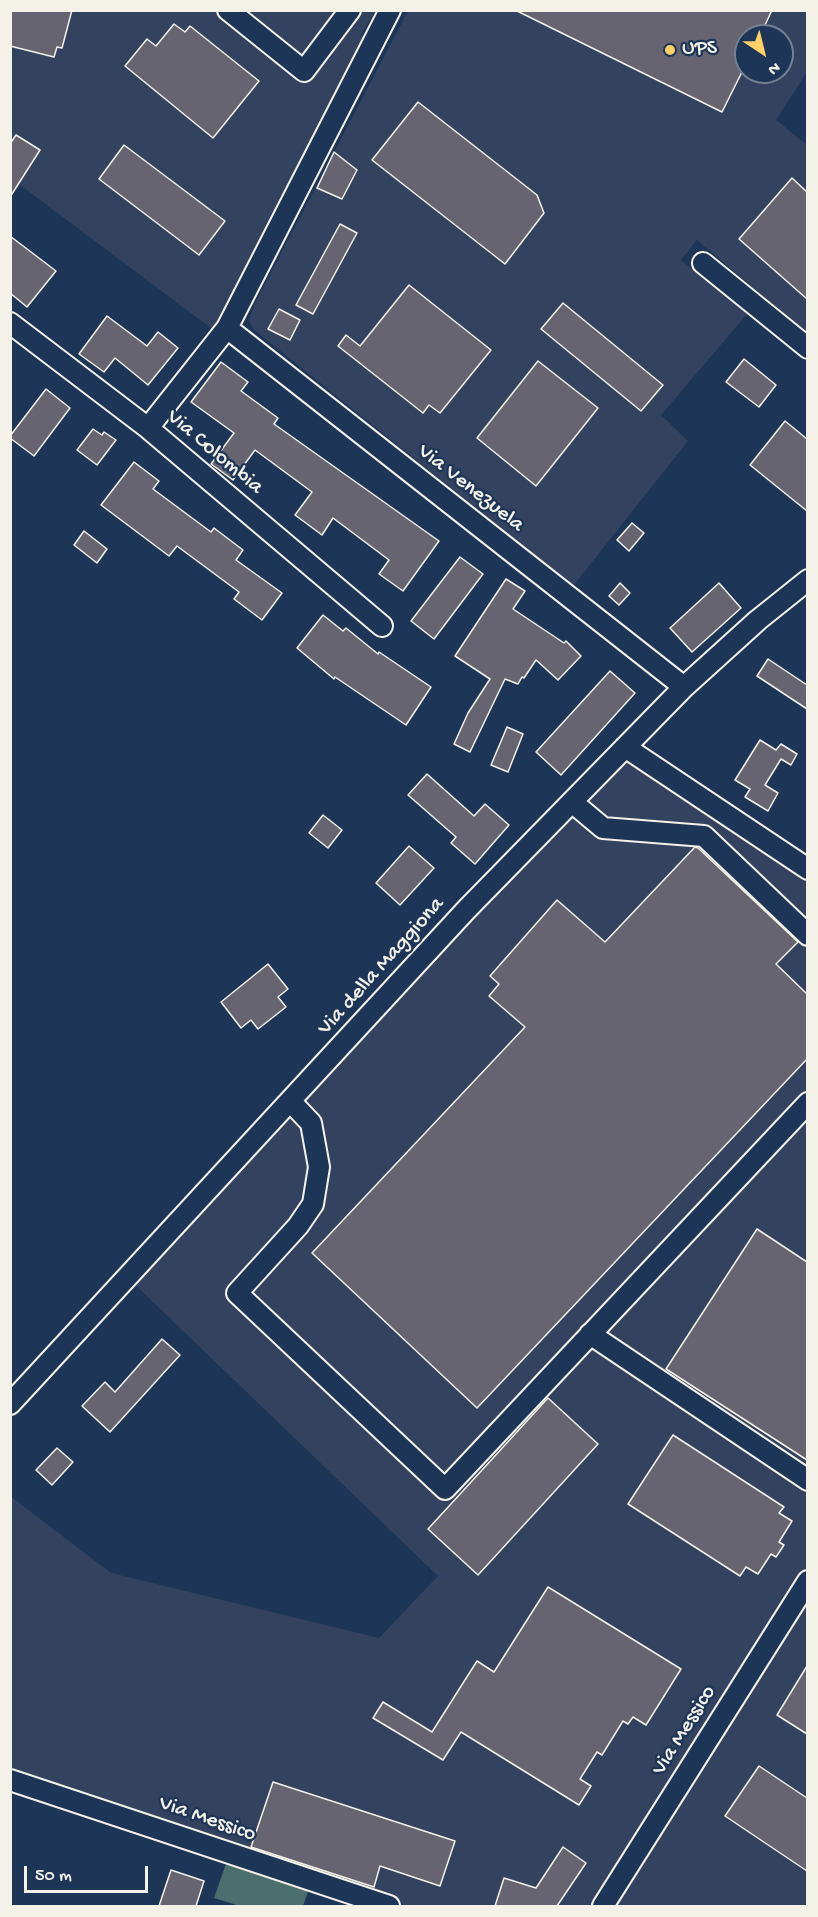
<!DOCTYPE html>
<style>
body{margin:0}
#map{position:relative;width:818px;height:1917px;overflow:hidden;background:#1d3557;font-family:"Gochi Hand",sans-serif}
canvas{display:block}
.frame{position:absolute;inset:0;border:12px solid #f4f1e8;pointer-events:none}
.north{position:absolute;left:734px;top:24px;width:60px;height:60px;box-sizing:border-box;background:#1d3557;border:2px solid #738091;border-radius:50%;rotate:145deg;font-size:16px;font-weight:700;line-height:24px;text-align:center;color:#f4f1e8}
.north::after{content:'';display:block;margin:auto;width:21px;height:27px;background:#ffd166;clip-path:polygon(50% 0,100% 100%,50% 72%,0 100%)}
.scale{position:absolute;left:24px;top:1866px;width:124px;height:27px;box-sizing:border-box;border:3px solid #f4f1e8;border-top:0;padding-left:8px;font-size:18px;line-height:21px;white-space:nowrap;color:#f4f1e8;-webkit-text-stroke:4px #1d3557;paint-order:stroke}
</style>
<div id="map">
<canvas width="818" height="1917"></canvas>
<div class="frame"></div>
<div class="north">N</div>
<div class="scale">50 m</div>
</div>
<script>
const ctx = document.querySelector('canvas').getContext('2d');
ctx.lineJoin = 'round';
function fill(path, color) { ctx.fillStyle = color; ctx.fill(path, 'evenodd'); }
function trace(path, color, width, dash) { ctx.strokeStyle = color; ctx.lineWidth = width; ctx.lineCap = dash ? 'butt' : 'round'; ctx.setLineDash(dash || []); ctx.stroke(path); }
function drawText(font, color, halo, rows, align = 'center') {
  ctx.font = font + ' "Gochi Hand",sans-serif'; ctx.lineWidth = 4.5; ctx.setLineDash([]); ctx.textBaseline = 'middle'; ctx.strokeStyle = halo; ctx.fillStyle = color; for (const [text, x, y, turn = 0] of rows) {
    ctx.save(); ctx.translate(x, y); ctx.rotate((+turn || 0) * Math.PI / 180); ctx.textAlign = isNaN(turn) ? turn : align; if (halo) ctx.strokeText(text, 0, 0); ctx.fillText(text, 0, 0); ctx.restore();
  }
}
fill(new Path2D(`
 M11,11H375L361,35L365,37L331,106L223,313L212,329L20,185L14,192L11,191Z
 M408,11H807V72L776,120L807,145V333L697,240L681,260L748,313L661,415L688,441L573,586L253,329L249,320L255,303ZM746,36H782V72H746Z
 M625,747L807,869V1906H389L11,1780L10,1496L111,1573L379,1638L438,1576L128,1278Z`), '#33435f');
fill(new Path2D(`
 M228,1858L310,1886L303,1906H240L214,1898Z`), '#4c6e6f');
const building = new Path2D(`
 M10,10H72L62,48L57,47L54,57L10,46Z
 M515,10H772L760,36H746V64L722,112Z
 M174,24L185,32L190,26L259,81L213,138L125,66L147,39L156,46Z
 M418,102L537,195L544,213L505,264L372,160Z
 M16,135L40,150L10,197V144Z
 M124,145L225,221L199,255L99,179Z
 M334,152L357,170L342,199L317,188Z
 M792,178L807,192V299L739,239Z
 M340,224L357,233L313,314L296,305Z
 M10,236L56,271L27,307L10,293Z
 M409,285L491,350L440,413L429,405L423,413L338,346L346,335L360,346Z
 M563,303L663,385L641,411L541,329Z
 M279,309L300,320L290,340L268,329Z
 M107,316L147,346L158,332L178,348L148,385L115,358L104,372L79,354Z
 M744,359L776,385L759,407L726,382Z
 M538,361L598,408L536,486L477,438Z
 M221,362L248,382L241,391L278,418L274,424L439,541L403,591L379,574L389,560L333,518L322,535L295,515L312,492L255,450L233,480L211,464L234,433L191,402Z
 M46,389L70,408L34,456L10,438V436Z
 M785,421L807,439V511L750,465Z
 M93,429L102,435L104,432L116,440L97,465L77,450Z
 M134,462L159,481L153,489L211,532L214,528L243,550L236,560L282,593L262,620L234,599L239,592L177,546L169,556L101,505Z
 M632,523L644,533L629,551L617,540Z
 M84,531L107,549L97,563L74,545Z
 M460,557L483,574L434,639L411,621Z
 M506,579L525,591L513,609L564,643L566,641L581,656L558,680L536,660L524,678L522,677L518,684L505,679L470,752L454,744L468,713L490,679L455,656Z
 M620,583L630,593L619,605L609,596Z
 M719,583L741,608L692,652L670,628Z
 M323,615L343,631L346,628L378,654L379,652L431,687L406,725L335,677L334,679L297,648Z
 M768,659L807,685V709L757,676Z
 M610,671L635,693L561,775L536,752Z
 M507,727L523,734L508,772L491,765Z
 M760,740L776,750L781,744L797,754L791,765L781,759L765,785L778,793L768,811L745,797L750,789L735,780Z
 M427,774L474,816L485,804L509,825L475,864L451,843L456,837L408,795Z
 M323,815L342,830L328,848L309,833Z
 M409,846L434,868L400,905L376,883Z
 M695,847L698,848L798,942L776,964L807,994V1059L477,1408L312,1253L525,1027L489,996L499,984L490,976L557,900L605,942Z
 M268,964L288,989L278,997L286,1007L258,1029L251,1020L241,1028L221,1002Z
 M757,1229L807,1262V1460L666,1369Z
 M162,1339L180,1355L110,1432L82,1406L105,1382L115,1392Z
 M548,1398L598,1444L478,1575L428,1529Z
 M673,1435L784,1507L779,1513L792,1521L779,1542L784,1545L776,1557L771,1554L758,1574L746,1567L740,1576L628,1504Z
 M57,1448L73,1462L52,1485L36,1470Z
 M548,1587L681,1669L646,1725L633,1717L628,1724L623,1721L602,1755L597,1752L580,1779L591,1786L579,1805L461,1732L443,1760L373,1718L383,1702L432,1732L477,1661L494,1672Z
 M807,1666V1734L777,1715Z
 M759,1766L807,1798V1871L725,1816Z
 M273,1782L455,1841L440,1886L380,1866L374,1887L251,1847Z
 M563,1847L586,1863L557,1906H495L504,1878L536,1888Z
 M171,1870L204,1881L196,1906H159Z`);
fill(building, '#666471');
trace(building, '#f4f1e8', 1.5);
const minor = new Path2D(`
 M228,10L304,71L350,10
 M703,263L808,348
 M10,323L148,428L382,626
 M227,328L684,687
 M148,428L227,328L390,10
 M625,747L808,869
 M572,802L603,828L704,836L808,935
 M291,1102L311,1123L319,1167L313,1204L298,1226L237,1293L445,1489L808,1103
 M590,1334L808,1480
 M10,1404L467,909L684,687L758,620L808,580
 M10,1780L389,1906
 M603,1906L808,1581`);
trace(minor, '#f4f1e8', 24);
trace(minor, '#1d3557', 20);
for (const [x, y, r, color] of [
 [670,50,6,"#ffd166"]
]) { const dot = new Path2D(); dot.arc(x, y, r, 0, 2 * Math.PI); ctx.fillStyle = color; ctx.fill(dot); trace(dot, '#1d3557', 2); }
drawText('22px', '#f4f1e8', '#1d3557', [
 ["UPS",682,50]
], 'left');
drawText('22px', '#f4f1e8', '#1d3557', [
 ["Via Colombia",214,453,40],
 ["Via Venezuela",470,489,38],
 ["Via della Maggiona",382,967,-48],
 ["Via Messico",685,1731,-58],
 ["Via Messico",207,1820,19]
]);
</script>
